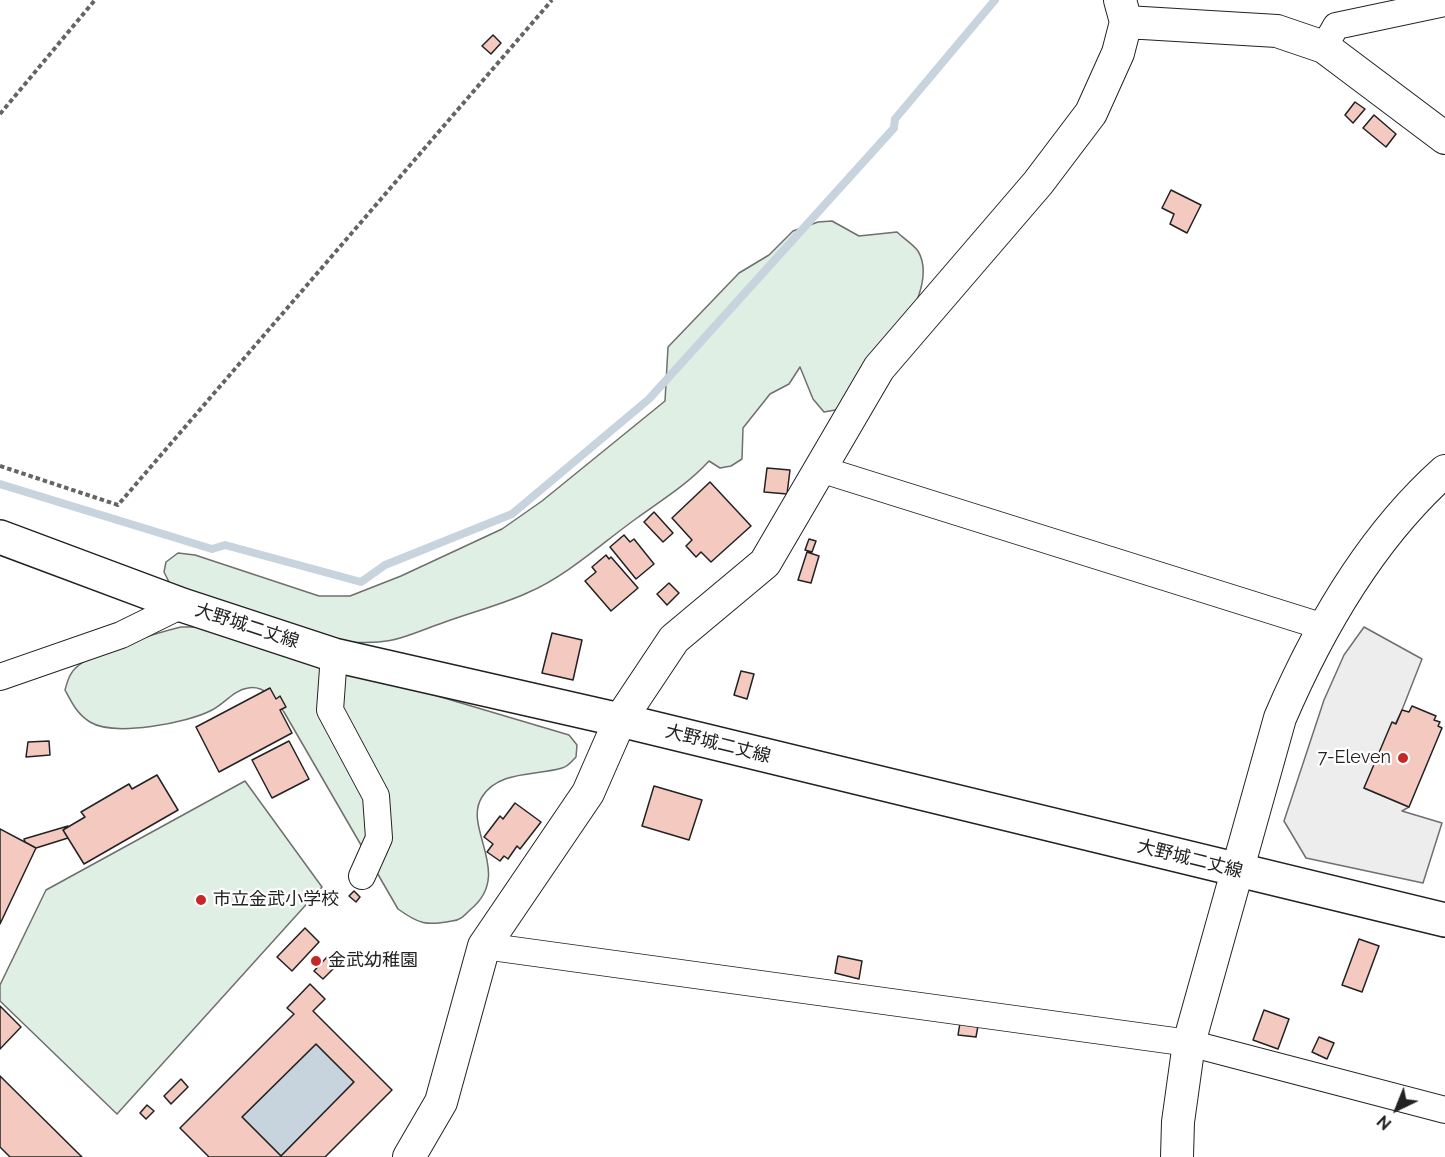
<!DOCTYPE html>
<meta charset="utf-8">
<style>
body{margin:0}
#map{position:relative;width:1445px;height:1157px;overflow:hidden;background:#fff;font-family:Raleway,sans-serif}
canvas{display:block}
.north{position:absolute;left:1367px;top:1079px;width:60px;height:60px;-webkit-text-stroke:4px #fff;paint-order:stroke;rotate:223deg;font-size:16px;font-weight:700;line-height:24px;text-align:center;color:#222}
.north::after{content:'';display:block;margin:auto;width:21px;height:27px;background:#222;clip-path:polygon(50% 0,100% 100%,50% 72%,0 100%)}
</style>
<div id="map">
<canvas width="1445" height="1157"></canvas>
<div class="north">N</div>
</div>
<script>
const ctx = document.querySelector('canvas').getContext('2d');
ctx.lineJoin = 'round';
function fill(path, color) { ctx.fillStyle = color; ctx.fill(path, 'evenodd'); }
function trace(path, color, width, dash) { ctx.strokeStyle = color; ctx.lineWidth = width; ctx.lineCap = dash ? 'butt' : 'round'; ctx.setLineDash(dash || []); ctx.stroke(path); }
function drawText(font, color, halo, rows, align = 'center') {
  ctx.font = font + ' Raleway,"Noto Sans JP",sans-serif'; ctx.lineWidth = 4.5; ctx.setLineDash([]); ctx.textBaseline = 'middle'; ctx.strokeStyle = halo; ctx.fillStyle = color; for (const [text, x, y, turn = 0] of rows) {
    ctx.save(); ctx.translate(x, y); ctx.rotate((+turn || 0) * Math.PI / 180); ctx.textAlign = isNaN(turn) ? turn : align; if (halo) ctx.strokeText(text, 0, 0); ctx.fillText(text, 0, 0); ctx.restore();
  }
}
const green = new Path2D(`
 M832,221L859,236L897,232C903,238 913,244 918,251C944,295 866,378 841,409L824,412L813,399L800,367L789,384L770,394L743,428L742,459L731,466L720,468L709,461C688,484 662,500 637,518C602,543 567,576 527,593C501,605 472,612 445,622C402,637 395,645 348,642L170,584L164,572L166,562L178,553L195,555L319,596H350L401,576L502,529L542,501L665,401L668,347L739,273L769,255L793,231L818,222Z
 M181,627H205L569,735L577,745L576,757C572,761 568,767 562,768C536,776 499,770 482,797C462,828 514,873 471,909C465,915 461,920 452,921C426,926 419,924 398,909L284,712C275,700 265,685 248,688C234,690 224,704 212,710C188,723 114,737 90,722C77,714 72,703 65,690C68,679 70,672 79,665C94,652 160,632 181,627Z
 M245,781L322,887L117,1114L0,1001V985L46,890Z`);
fill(green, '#e0efe3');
trace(green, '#6f6f6f', 1.5);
const parking = new Path2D(`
 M1364,627L1422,659L1402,710L1364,788L1409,807L1402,811L1442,823L1423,883L1306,858L1284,821L1324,700L1344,655Z`);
fill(parking, '#ededed');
trace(parking, '#6f6f6f', 1.5);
const water = new Path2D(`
 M316,1044L354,1082L281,1156L242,1117Z`);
fill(water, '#c7d3dd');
trace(water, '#6f6f6f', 1.5);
trace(new Path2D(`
 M0,484L212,549L225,545L361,582L385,565L512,514L649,399L894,128L895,119L995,0`), '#c7d3dd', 8);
const building = new Path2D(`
 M493,35L501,43L491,54L482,46Z
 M1355,102L1365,109L1353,123L1345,115Z
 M1374,115L1396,134L1386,147L1363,128Z
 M1171,190L1201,205L1187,233L1170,224L1174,214L1162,208Z
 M767,468L790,470L787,494L764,492Z
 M710,482L751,526L711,562L701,552L696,557L686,546L692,540L672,518Z
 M654,512L673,533L663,542L644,522Z
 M624,535L630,542L634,539L654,564L636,579L610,547Z
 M809,539L816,541L812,552L805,550Z
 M807,552L819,556L811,583L798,580Z
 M606,555L609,559L611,557L638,588L611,611L585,581L596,572L592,567Z
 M669,583L679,593L667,605L657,594Z
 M552,633L582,640L573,680L542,673Z
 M741,671L754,674L747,699L734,695Z
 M270,688L276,699L280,696L286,707L280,710L292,733L219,772L196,727Z
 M1412,706L1436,716L1434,720L1440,722L1438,726L1442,728L1409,807L1364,788L1392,722L1396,724L1402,710L1409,712Z
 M49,741L50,755L26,757L28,742Z
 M289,741L309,779L272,798L252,760Z
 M157,775L178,810L84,864L63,830L85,817L81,812L129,784L132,789Z
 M654,786L702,800L689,840L642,826Z
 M515,803L541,822L520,849L517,846L508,859L504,856L500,861L487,852L493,844L484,837L500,816L503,819Z
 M68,826L63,830L68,838L36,848L25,842L24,839Z
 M0,829L36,848L0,924Z
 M354,891L360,897L356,902L349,896Z
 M305,928L319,942L292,971L277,957Z
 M1359,939L1379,946L1362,992L1342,985Z
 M838,956L862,961L859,979L835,973Z
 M327,957L336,966L323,979L314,971Z
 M310,984L325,999L313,1011L392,1090L325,1157H209L180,1128L294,1014L287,1008ZM316,1044L354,1082L281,1156L242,1117Z
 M0,1006L21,1027L0,1049Z
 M1264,1010L1289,1019L1278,1049L1253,1040Z
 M960,1023L978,1026L976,1037L958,1035Z
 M1319,1037L1334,1043L1327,1059L1312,1052Z
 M0,1076L82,1157H10L0,1147Z
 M181,1079L188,1087L171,1104L164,1096Z
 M147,1105L154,1111L146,1119L140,1113Z`);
fill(building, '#f3c9c0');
trace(building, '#222', 1.5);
const minor = new Path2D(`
 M1324,47L1336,26L1445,3
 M820,469L1324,627
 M334,655L330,710L376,796L379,838L362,876
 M0,677L121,635L182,605
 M484,946L1189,1043L1445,1110`);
const tertiary = new Path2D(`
 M1126,22L1277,31L1324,47L1445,138
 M409,1157L441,1102L484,946L588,793L620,720L674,639L765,563L879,368L1038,183L1091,113L1118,53L1126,22L1120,0
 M1177,1157L1178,1122L1189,1043L1280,718C1319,627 1371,537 1445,471`);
const primary = new Path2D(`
 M0,537L182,605L334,655L620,720L1445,920`);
trace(minor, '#222', 28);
trace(tertiary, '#222', 34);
trace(primary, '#222', 36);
trace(new Path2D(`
 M0,114L95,0
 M0,466L118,505L552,0`), '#646464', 4, [4.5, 3]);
trace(minor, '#fff', 26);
trace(tertiary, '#fff', 32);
trace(primary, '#fff', 33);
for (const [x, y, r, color] of [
 [1403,758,6,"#c62828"],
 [201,900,6,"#c62828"],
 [316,961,6,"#c62828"]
]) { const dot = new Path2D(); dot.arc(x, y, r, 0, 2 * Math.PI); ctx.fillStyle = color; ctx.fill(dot); trace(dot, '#fff', 2); }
drawText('18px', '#222', '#fff', [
 ["大野城二丈線",247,626,18],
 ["大野城二丈線",718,744,14],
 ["大野城二丈線",1190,859,14]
]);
drawText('18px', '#222', '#fff', [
 ["7-Eleven",1391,758,"right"],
 ["市立金武小学校",213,900],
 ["金武幼稚園",328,961]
], 'left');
</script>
